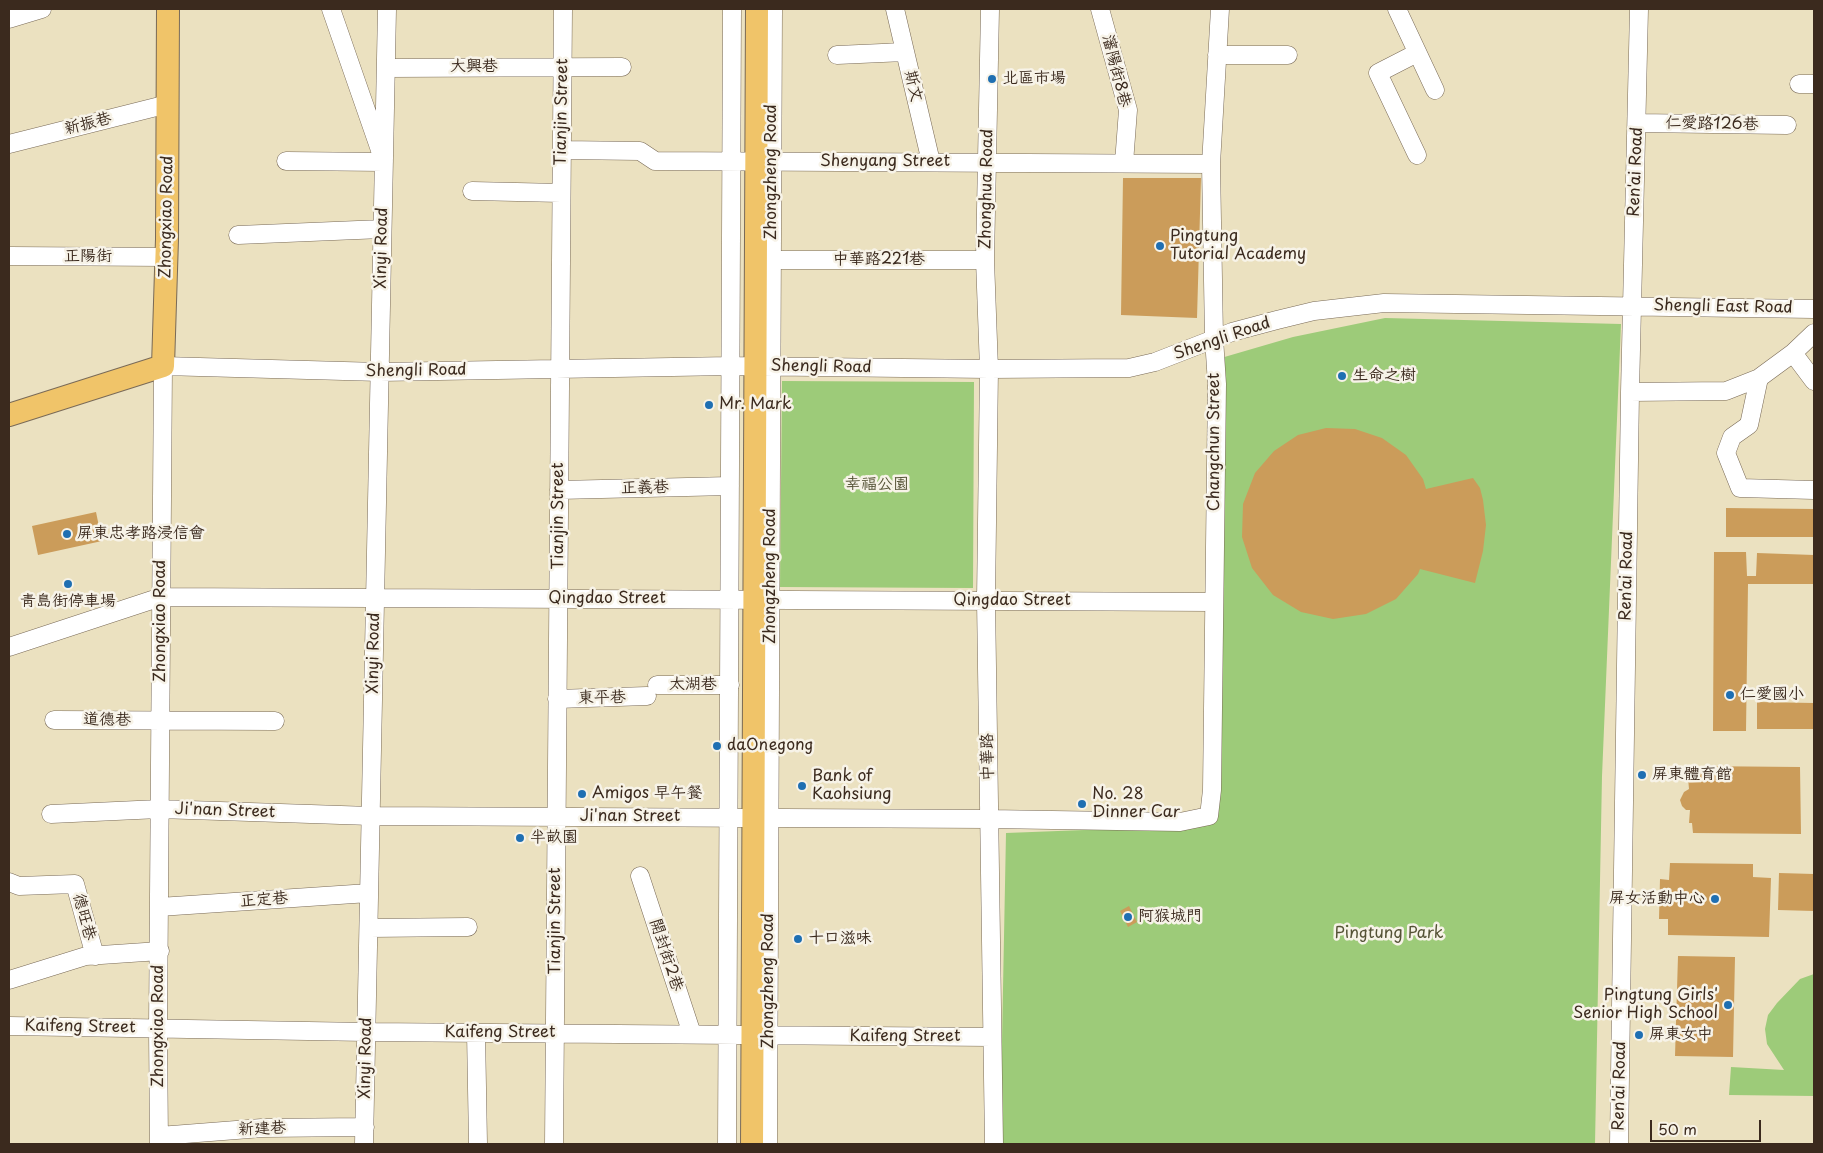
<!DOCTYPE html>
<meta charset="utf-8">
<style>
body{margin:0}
#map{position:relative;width:1823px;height:1153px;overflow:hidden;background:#ebe1c0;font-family:"Playpen Sans",sans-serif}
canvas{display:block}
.frame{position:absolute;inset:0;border:10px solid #3b2a1e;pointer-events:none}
.scale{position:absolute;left:1650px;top:1120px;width:111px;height:22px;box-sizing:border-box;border:2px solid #3b2a1e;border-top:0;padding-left:6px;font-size:15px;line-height:18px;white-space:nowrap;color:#3b2a1e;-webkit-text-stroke:4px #f7f3e8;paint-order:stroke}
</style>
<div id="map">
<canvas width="1823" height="1153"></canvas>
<div class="frame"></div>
<div class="scale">50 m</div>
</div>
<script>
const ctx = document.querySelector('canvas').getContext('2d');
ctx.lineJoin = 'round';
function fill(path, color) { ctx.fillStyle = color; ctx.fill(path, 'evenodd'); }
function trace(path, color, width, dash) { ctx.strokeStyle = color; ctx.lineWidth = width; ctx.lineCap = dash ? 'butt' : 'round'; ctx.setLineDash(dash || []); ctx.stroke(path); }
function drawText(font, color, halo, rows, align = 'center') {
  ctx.font = font + ' "Playpen Sans","LXGW WenKai TC",sans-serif'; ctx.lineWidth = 5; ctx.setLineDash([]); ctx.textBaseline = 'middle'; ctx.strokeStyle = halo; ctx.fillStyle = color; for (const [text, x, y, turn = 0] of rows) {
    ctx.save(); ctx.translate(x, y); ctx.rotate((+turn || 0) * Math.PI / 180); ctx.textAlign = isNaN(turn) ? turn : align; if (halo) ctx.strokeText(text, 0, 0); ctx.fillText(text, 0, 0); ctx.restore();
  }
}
fill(new Path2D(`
 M1385,318L1621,324L1602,776L1595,1144H1000L1006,833L1188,826L1213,819L1221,358L1293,337Z
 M782,381L974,382L973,588L780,587Z
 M1814,974V1096L1729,1095L1731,1067L1784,1070L1767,1044L1765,1029L1768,1015L1777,1003L1800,979Z`), '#9dcb79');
fill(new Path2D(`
 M1123,178H1201L1197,318L1121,315Z
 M1326,428L1355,429L1382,438L1406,455L1423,479L1426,489L1473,478L1480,488L1483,500L1486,525L1483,551L1475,583L1420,569L1418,574L1396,599L1366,614L1333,619L1301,612L1273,595L1252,568L1242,537L1243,504L1255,473L1274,451L1298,435Z
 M1726,508L1814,509V537H1726Z
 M96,512L102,541L38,555L32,526Z
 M1714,552H1746L1747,576H1756L1757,553L1814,555V584H1748L1746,731H1713Z
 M1757,702L1814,703V729H1757Z
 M1693,766L1800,767L1801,834L1693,833L1692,823H1689L1690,810H1686L1682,806L1680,800L1684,792L1689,789L1688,778H1693Z
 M1670,863L1753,864V877L1771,878L1769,937L1668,935V919H1659L1660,879L1669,880Z
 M1779,873L1814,874V911L1778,910Z
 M1129,906L1137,922L1128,927L1120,911Z
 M1678,956L1735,957L1733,1057L1675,1056Z`), '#cb9c5a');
const minor = new Path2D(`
 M331,9L380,150
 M895,9L931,162
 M990,9L985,260L989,369L986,600L994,1144
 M1100,9L1128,110L1124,163
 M1397,9L1435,90
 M9,19L42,9
 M1417,53L1378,73L1417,155
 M837,55L905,52
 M1217,55H1288
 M386,68L622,67
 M1799,84H1814
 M1637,123L1787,125
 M9,144L168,104
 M562,150L640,151L655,161L1211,164
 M286,161L384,162
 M472,191L561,193
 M238,235L382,229
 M9,256L167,257
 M772,260H985
 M1793,353L1814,381
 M1759,378L1749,425L1732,437L1726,453L1740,488L1814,490
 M1630,392L1726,391L1759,378L1793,353L1814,333
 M559,490L730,486
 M9,647L161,597L1214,602
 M657,685H730
 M557,699L647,696
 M54,720L275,721
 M51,814L159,809L371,816L989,819L1180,822L1209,816L1212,790L1217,384L1214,338L1211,164L1220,9
 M640,876L692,1034
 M9,882L19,886L75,884L95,956
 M159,907L369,893
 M369,928L468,927
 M9,980L86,956L160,951
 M9,1026L367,1032L992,1037
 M476,1032L478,1144
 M159,1136L262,1128L365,1127
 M159,1144L158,1029L163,366L380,372L731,366L989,369L1129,368L1155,362L1232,332L1277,320L1314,311L1384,303L1814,309
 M364,1144L387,9
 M554,1144L563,9
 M727,1144L732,9
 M768,1144L773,9
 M1619,1144L1630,392L1639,9`);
const major = new Path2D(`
 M9,415L163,366L167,239L168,9
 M752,1144L757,9`);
trace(minor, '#796a57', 19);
trace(major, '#796a57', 24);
trace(minor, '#fff', 18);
trace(major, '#f0c469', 22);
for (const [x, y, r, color] of [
 [992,79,5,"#1f6fb2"],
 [1160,246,5,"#1f6fb2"],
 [1342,376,5,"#1f6fb2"],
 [709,405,5,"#1f6fb2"],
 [67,534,5,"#1f6fb2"],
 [68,584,5,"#1f6fb2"],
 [1730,695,5,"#1f6fb2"],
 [717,746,5,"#1f6fb2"],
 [1642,775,5,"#1f6fb2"],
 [802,786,5,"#1f6fb2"],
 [582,794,5,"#1f6fb2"],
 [1082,804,5,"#1f6fb2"],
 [520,838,5,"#1f6fb2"],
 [1715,899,5,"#1f6fb2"],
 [1128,917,5,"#1f6fb2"],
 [798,939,5,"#1f6fb2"],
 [1728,1005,5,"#1f6fb2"],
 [1639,1035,5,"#1f6fb2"]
]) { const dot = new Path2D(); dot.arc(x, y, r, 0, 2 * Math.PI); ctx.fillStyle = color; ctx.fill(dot); trace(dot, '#f7f3e8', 2); }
drawText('16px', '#3b2a1e', '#f7f3e8', [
 ["大興巷",474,67],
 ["瀋陽街8巷",1116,71,76],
 ["斯文",913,86,77],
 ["Tianjin Street",562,112,-89],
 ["新振巷",88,124,-14],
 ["仁愛路126巷",1712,124,1],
 ["Shenyang Street",885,162],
 ["Zhongzheng Road",772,172,-90],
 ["Ren'ai Road",1636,172,-88],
 ["Zhonghua Road",987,189,-89],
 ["Zhongxiao Road",167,217,-89],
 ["Xinyi Road",382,248,-89],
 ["正陽街",88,257],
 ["中華路221巷",879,260],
 ["Shengli East Road",1723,307,1],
 ["Shengli Road",1222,339,-19],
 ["Shengli Road",821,367,1],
 ["Shengli Road",416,371,-1],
 ["Changchun Street",1215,442,-90],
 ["正義巷",645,488,-1],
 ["Tianjin Street",559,516,-90],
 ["Zhongzheng Road",771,576,-90],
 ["Ren'ai Road",1627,576,-89],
 ["Qingdao Street",607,599],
 ["Qingdao Street",1012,601],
 ["Zhongxiao Road",161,621,-90],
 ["Xinyi Road",374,653,-89],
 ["太湖巷",693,685],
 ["東平巷",602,698,-1],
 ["道德巷",107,720,1],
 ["中華路",988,757,-91],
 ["Ji'nan Street",225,811,2],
 ["Ji'nan Street",630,817],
 ["正定巷",264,900,-4],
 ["德旺巷",84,917,75],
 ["Tianjin Street",556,921,-90],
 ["開封街2巷",666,955,72],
 ["Zhongzheng Road",769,981,-90],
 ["Zhongxiao Road",159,1026,-90],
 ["Kaifeng Street",80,1027,1],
 ["Kaifeng Street",500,1033],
 ["Kaifeng Street",905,1037],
 ["Xinyi Road",366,1058,-89],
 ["Ren'ai Road",1620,1086,-89],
 ["新建巷",262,1129,-2]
]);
drawText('16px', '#3b2a1e', '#f7f3e8', [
 ["北區市場",1002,79],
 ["Pingtung",1170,237],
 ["Tutorial Academy",1170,255],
 ["生命之樹",1352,376],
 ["Mr. Mark",719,405],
 ["屏東忠孝路浸信會",77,534],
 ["青島街停車場",68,602,"center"],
 ["仁愛國小",1740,695],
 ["daOnegong",727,746],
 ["屏東體育館",1652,775],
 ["Bank of",812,777],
 ["Kaohsiung",812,795],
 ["Amigos 早午餐",592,794],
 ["No. 28",1092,795],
 ["Dinner Car",1092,813],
 ["半畝園",530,838],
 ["屏女活動中心",1705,899,"right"],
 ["阿猴城門",1138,917],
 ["十口滋味",808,939],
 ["Pingtung Girls'",1718,996,"right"],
 ["Senior High School",1718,1014,"right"],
 ["屏東女中",1649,1035]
], 'left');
drawText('16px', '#545235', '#f7f3e8', [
 ["幸福公園",877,485],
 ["Pingtung Park",1389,934]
]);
</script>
